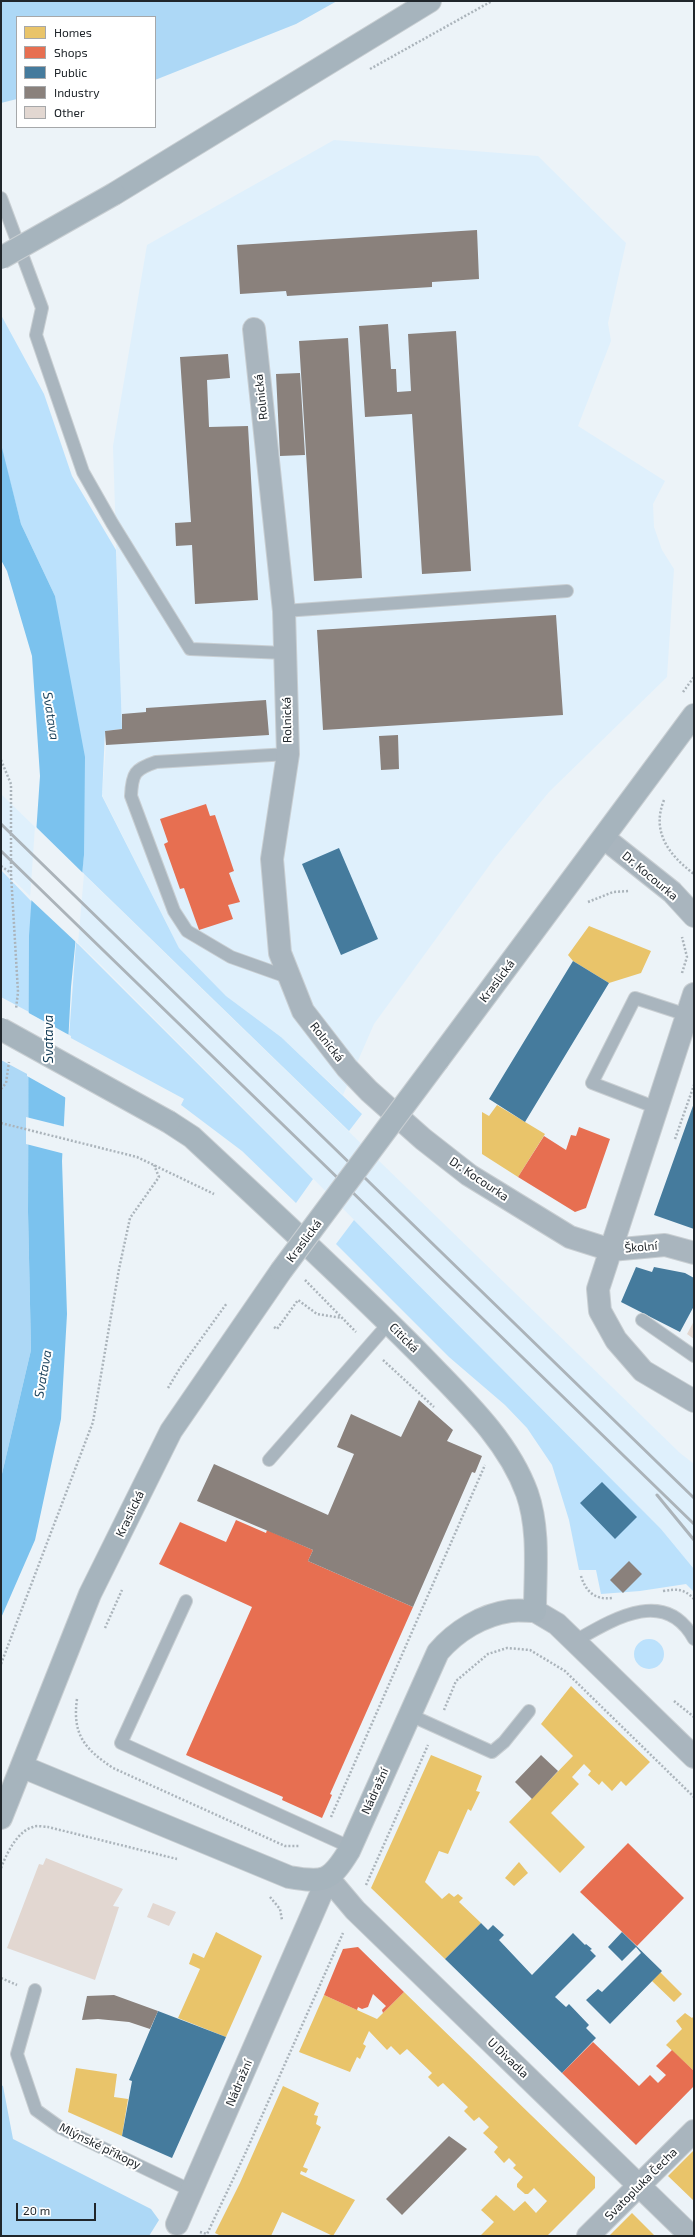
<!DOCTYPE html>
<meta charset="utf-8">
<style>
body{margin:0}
#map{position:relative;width:695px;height:2237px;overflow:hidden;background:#ecf3f8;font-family:"Exo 2",sans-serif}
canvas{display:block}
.frame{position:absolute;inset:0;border:2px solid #20262b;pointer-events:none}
.legend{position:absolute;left:16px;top:16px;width:140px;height:112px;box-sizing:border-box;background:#fff;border:1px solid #a6a8aa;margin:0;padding:5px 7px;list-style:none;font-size:12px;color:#20262b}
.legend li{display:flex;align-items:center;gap:8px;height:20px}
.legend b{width:20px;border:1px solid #a6a8aa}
.scale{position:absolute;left:16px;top:2203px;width:80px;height:18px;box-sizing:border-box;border:2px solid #20262b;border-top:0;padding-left:5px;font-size:12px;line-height:14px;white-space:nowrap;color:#20262b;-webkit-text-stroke:3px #fff;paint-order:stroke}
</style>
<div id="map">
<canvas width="695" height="2237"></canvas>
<div class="frame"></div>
<ul class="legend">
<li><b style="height:11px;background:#e9c46a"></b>Homes</li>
<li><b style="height:11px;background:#e76f51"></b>Shops</li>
<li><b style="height:11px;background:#457b9d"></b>Public</li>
<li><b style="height:11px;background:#8a817c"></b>Industry</li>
<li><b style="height:11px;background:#e2d7d1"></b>Other</li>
</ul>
<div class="scale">20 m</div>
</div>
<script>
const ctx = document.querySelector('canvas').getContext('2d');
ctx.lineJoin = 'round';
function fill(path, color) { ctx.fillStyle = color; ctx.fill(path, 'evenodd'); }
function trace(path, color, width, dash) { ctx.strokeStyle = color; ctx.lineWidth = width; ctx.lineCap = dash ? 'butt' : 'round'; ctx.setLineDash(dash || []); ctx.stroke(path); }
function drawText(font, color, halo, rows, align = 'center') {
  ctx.font = font + ' "Exo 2",sans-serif'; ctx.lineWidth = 4; ctx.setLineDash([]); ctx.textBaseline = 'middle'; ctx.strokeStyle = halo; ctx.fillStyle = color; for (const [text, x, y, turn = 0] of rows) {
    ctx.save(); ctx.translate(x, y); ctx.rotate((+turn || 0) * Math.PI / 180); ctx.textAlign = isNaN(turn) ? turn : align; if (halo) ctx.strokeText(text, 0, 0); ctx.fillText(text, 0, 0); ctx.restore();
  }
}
fill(new Path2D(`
 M334,140L538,156L626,243L608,323L611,341L578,426L665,481L653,504L654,527L662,550L674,569L667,677L549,792L494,859L374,1024L343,1095L281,1037L226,996L179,948L102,795L106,745L105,731L122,729L113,446L147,245Z
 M1,794L680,1453L694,1464V1569L661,1529L102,966L1,868Z`), '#dff0fc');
fill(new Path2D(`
 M1,315L44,394L72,476L116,550L122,729L105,731L102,796L179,948L226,996L281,1037L362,1114L349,1131L82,872L84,855L55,596L21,524L1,447Z
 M1,870L32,902L29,1012L1,997Z
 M76,942L313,1179L296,1203L242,1151L181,1105L184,1099L69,1037Z
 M354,1220L661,1529L694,1569V1592L686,1584L640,1591L601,1594L596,1570H579L569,1520L552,1465L527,1428L505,1405L449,1357L336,1244Z
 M634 1654a15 15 0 1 1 30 0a15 15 0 1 1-30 0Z`), '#bbe1fc');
fill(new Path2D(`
 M1,1H337L296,24L155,80V17H17V99L1,103Z
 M1,1060L29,1075L28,1212L31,1350L1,1478Z
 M1,2085L3,2086L13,2139L151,2209L159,2220L149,2236H1Z`), '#add8f6');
fill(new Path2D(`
 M1,444L21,524L55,596L85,757L84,855L71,987L62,1161L67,1314L61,1419L35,1540L1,1618V1478L31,1350L28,1212L29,936L40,776L32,656L7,571L1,560Z`), '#7bc2ee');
fill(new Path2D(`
 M35,826L84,874L78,944L30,899Z
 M27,1012L71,1036L68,1099L27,1076Z
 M26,1117L66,1127L65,1154L26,1144Z`), '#ecf3f8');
fill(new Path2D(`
 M589,926L651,951L641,973L609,983L573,961L568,955Z
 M497,1105L545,1134L518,1177L482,1154V1112L489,1116Z
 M571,1686L650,1762L626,1786L621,1781L612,1791L602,1781L599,1785L588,1775L591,1771L584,1764L572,1777L579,1784L551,1813L585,1847L560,1873L509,1822L573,1756L541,1724Z
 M431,1755L482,1776L476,1791L480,1792L471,1811L468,1809L448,1854L439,1851L425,1882L442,1899L449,1893L454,1897L458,1894L463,1898L459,1902L481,1923L445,1959L371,1888Z
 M519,1862L528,1873L514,1886L505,1878Z
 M216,1932L262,1956L226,2037L178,2018L200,1969L189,1964L193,1953L204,1958Z
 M660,1972L682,1994L674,2002L652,1981Z
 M404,1992L595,2177V2188L547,2236H480L494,2222L481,2210L496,2195L514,2211L525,2201L536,2213L547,2201L534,2188L528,2194H525L517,2187V2184L523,2177L513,2168L516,2165L509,2158L504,2163L494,2152L498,2147L483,2133L489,2127L479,2117L474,2121L464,2111L468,2107L443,2083L438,2087L428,2077L432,2073L407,2049L400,2055L391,2046L387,2050L369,2031L363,2044L366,2046L360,2059L357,2057L350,2072L299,2052L324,1995L377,2019Z
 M685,2013L692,2018L694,2016V2071L666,2045L682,2029L676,2021Z
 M76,2068L117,2074L114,2097L128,2099L122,2136L68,2112Z
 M283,2086L319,2103L314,2115L318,2116L316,2124L321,2127L303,2167L308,2169L306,2173L301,2171L300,2174L355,2200L333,2236L282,2212L271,2236H221L215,2233L240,2183Z
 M694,2150V2201L668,2176Z
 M632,2213L655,2236H609Z`), '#e9c46a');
fill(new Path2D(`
 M206,804L210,816L215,815L234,871L229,873L240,902L228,905L233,919L199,930L184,888L180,889L164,844L168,842L160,819Z
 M579,1127L610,1139L586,1208L575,1212L518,1177L544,1136L566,1150L571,1135L576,1136Z
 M236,1520L266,1533L267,1530L313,1550L308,1561L413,1607L330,1794L332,1795L322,1818L282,1800L283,1797L186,1755L252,1607L159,1564L180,1522L226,1542Z
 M628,1843L684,1898L637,1946L580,1892Z
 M358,1947L404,1992L383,2013L382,2010L386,2006L373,1994L368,2007L362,2009L358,2007L357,2010L324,1995L343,1949Z
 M593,2042L639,2086L650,2075L658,2083L666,2075L656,2066L672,2050L694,2071V2086L636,2145L562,2073Z`), '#e76f51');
fill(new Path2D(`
 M339,848L378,939L341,955L302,864Z
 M573,961L609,983L525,1122L489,1099Z
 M694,1103V1229L654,1215Z
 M636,1267L652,1272L654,1267L685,1273L694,1278V1306L680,1332L621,1302Z
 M602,1482L637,1517L615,1539L580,1503Z
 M481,1923L488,1930L493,1925L504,1935L499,1940L532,1975L573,1933L585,1945L586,1944L592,1949L590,1950L596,1956L555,1997L566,2007L569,2004L589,2025L586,2028L596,2038L562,2073L445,1959Z
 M622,1932L662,1971L610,2024L586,2000L598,1989L602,1992L641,1953L636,1947L622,1961L608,1947Z
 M158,2011L226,2037L172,2158L122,2136L132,2081L129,2080Z`), '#457b9d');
fill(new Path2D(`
 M477,230L479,279L432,282V287L287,296L286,291L240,294L237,245Z
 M388,324L391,369H396L397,392L411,391L408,334L456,331L471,571L422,574L412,414L365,417L359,326Z
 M348,338L362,578L314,581L299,341Z
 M228,354L230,378L207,380L209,427L248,426L258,600L195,604L192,545L176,546L175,523L191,522L180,357Z
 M300,373L305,455L280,456L276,374Z
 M556,615L563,715L323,730L317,630Z
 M266,700L269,735L106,745L105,731L122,729V714L146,712V708Z
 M398,735L399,769L381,770L379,736Z
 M419,1400L453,1430L447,1441L482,1456L475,1473L472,1472L413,1607L308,1561L313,1550L197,1501L214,1464L328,1515L354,1454L337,1447L351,1414L401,1437Z
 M629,1561L642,1574L623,1593L610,1580Z
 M541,1755L558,1771L532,1799L515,1782Z
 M114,1995L158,2011L150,2029L129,2022L98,2019L82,2020L87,1996Z
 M449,2136L467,2149L402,2215L386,2199Z`), '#8a817c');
fill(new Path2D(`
 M694,1321V1339L687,1334Z
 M46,1858L123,1889L113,1906L119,1907L95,1980L7,1948L39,1864L43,1865Z
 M153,1903L176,1912L169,1926L147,1917Z`), '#e2d7d1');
const lane = new Path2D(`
 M1,198L42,308L36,335L83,472L112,523L190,649L285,653
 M284,611L567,591
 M288,754L156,762C135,769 132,773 131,796L174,911L187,931L231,957L290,978
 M657,1108L592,1083L635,998L687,1015
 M642,1320L694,1356
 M269,1460L389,1323
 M186,1601L121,1743L350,1847
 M575,1641C612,1620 665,1586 694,1639
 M410,1715L492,1752L504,1742L529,1711
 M35,1990L17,2054L36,2110L61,2128L192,2191`);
const street = new Path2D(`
 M254,329L284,611L288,754L272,859L280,953L303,1011L347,1068L369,1091L423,1139L469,1175L570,1237L611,1250L665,1245L694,1253
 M604,838L672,892L694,916
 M694,994L598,1289L600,1311L616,1340L643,1371L694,1401
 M535,1611L557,1624L694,1757
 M177,2224L328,1878L355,1910L691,2236
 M588,2236L694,2131`);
const secondary = new Path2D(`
 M114,194L430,1
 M438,1060L694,715
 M23,1767L289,1877C324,1883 330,1882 349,1851L438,1652C456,1631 482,1615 510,1611C518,1610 527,1611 535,1611C535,1572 540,1530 527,1493C507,1438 460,1396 421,1355C347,1280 269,1209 192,1137L169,1122
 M1,1818L90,1594L171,1431L281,1271`);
trace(lane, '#c8ced2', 14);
trace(street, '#c8ced2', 24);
trace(secondary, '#c8ced2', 24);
trace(new Path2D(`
 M370,69L492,1
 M683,692L694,677
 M1,760L11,784V874L18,992L16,1009
 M664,800C651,832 669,855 694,874
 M1,866L11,873
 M588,902L613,892L629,891
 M682,973L687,957L682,937
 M1,1089L6,1083L9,1062
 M1,1123L137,1157L214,1194
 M675,1139L694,1085
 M305,1280L356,1332
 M274,1327L277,1329L298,1300L317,1314L342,1318
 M383,1360L434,1407
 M168,1388L180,1368L227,1303
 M581,1576C586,1592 595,1600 612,1598
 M663,1591C677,1589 683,1588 694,1599
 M105,1628L122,1590
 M1,1664L93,1422L119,1269L130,1218L159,1177L154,1165
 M77,1699C72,1735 85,1749 113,1768L285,1846H299
 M674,1701L694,1717
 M444,1710L456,1681L488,1654L507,1648L530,1650L565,1671L694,1797
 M331,1817L485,1465
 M1,1868C6,1855 17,1831 33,1827C37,1825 44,1827 48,1827L177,1859
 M366,1885L428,1745
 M270,1897L280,1909L282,1920
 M1,1978L17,1985
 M200,2232L207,2234L245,2154L343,1933`), '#abb4bb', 2.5, [2, 2]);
trace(lane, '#a9b5be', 12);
trace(street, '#a9b5be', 22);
trace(secondary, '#a6b4bd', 22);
trace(new Path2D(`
 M1,824L694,1498
 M1,851L694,1524
 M657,1495L694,1540`), '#abb3b9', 3);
const secondaryBridge = new Path2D(`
 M1,258L114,194
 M1,1029L169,1122
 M281,1271L438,1060`);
trace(secondaryBridge, '#c8ced2', 24, []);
trace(secondaryBridge, '#a6b4bd', 22);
drawText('12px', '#20262b', '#fff', [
 ["Rolnická",261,397,-96],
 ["Rolnická",287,720,-91],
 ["Dr. Kocourka",650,876,40],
 ["Kraslická",497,981,-53],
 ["Rolnická",327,1042,52],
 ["Dr. Kocourka",479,1179,34],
 ["Kraslická",304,1241,-53],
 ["Školní",641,1247,-5],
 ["Citická",404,1338,45],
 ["Kraslická",130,1514,-64],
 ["Nádražní",375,1791,-66],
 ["U Divadla",508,2058,44],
 ["Nádražní",239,2083,-67],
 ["Mlýnské příkopy",100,2146,26],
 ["Svatopluka Čecha",641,2184,-45]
]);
drawText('italic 13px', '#173f59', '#fff', [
 ["Svatava",51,716,81],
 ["Svatava",49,1039,-90],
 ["Svatava",43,1374,-80]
]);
</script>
